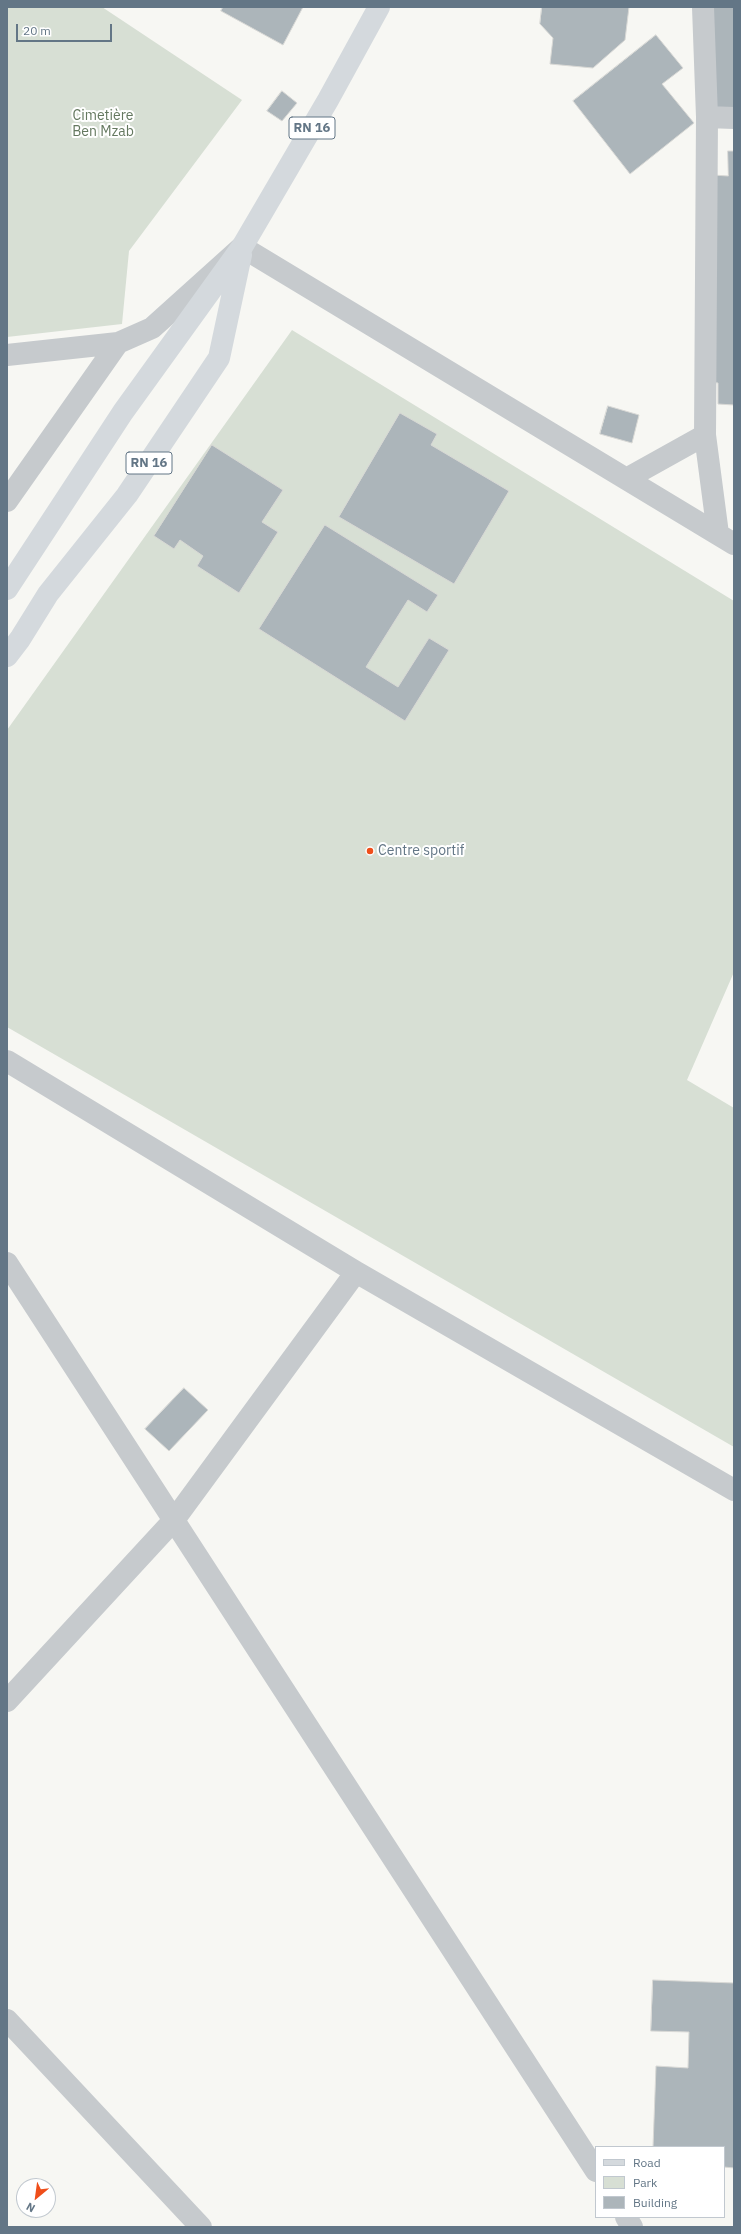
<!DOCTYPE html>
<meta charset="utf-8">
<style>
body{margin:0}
#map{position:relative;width:741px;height:2234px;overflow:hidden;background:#f7f7f3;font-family:"IBM Plex Sans",sans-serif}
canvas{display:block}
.frame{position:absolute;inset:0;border:8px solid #637686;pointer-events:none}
.legend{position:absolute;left:595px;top:2146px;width:130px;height:72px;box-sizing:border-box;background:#fff;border:1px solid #c1c8cf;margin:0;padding:5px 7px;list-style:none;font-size:12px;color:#637686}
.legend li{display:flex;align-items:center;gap:8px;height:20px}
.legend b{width:20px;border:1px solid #c1c8cf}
.north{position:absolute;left:16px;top:2178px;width:40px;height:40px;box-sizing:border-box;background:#fff;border:1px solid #c1c8cf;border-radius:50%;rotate:209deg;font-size:11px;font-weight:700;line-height:16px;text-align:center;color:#637686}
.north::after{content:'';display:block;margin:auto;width:14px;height:18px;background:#ef4e1a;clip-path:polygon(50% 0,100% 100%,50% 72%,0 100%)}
.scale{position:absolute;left:16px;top:24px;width:96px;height:18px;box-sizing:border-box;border:2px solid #637686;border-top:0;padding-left:5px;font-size:12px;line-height:14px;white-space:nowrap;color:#637686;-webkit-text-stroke:3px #fff;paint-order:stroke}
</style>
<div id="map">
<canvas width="741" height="2234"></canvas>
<div class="frame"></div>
<ul class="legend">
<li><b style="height:5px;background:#d4d9dd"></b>Road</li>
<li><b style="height:11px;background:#d7dfd4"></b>Park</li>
<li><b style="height:11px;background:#acb5ba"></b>Building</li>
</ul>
<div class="north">N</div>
<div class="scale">20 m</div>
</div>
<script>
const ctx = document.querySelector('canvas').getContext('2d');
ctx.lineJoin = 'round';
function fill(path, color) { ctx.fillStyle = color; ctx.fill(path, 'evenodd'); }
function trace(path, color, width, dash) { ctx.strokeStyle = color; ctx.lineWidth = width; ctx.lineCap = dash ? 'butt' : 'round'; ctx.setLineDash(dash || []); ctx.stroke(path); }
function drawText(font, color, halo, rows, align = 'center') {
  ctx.font = font + ' "IBM Plex Sans",sans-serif'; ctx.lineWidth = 4; ctx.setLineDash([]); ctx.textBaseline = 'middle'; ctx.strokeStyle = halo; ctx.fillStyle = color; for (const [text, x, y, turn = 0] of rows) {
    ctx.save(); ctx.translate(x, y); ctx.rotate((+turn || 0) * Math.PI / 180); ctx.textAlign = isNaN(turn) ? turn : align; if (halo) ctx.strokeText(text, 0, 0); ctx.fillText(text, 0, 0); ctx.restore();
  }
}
fill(new Path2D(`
 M7,7H102L242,100L129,251L122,324L7,337Z
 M292,330L734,601V972L687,1080L734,1108V1447L7,1027V730Z`), '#d7dfd4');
const building = new Path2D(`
 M223,7H303L283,45L221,11Z
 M542,7H629L625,40L593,68L550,64L553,38L540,24Z
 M713,7H734V121L707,119Z
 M656,35L683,68L662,84L694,123L630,174L573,101Z
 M282,91L297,103L282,121L267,111Z
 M728,151H734V405L718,404V383L711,382L713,175L728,176Z
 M608,406L639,415L632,443L600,434Z
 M400,413L437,434L431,445L509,491L454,584L339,517Z
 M212,445L283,490L262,522L278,532L239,593L197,566L203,556L180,540L174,549L154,536Z
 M325,525L438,595L427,612L408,600L366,667L398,687L429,638L449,650L405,721L259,629Z
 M184,1388L208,1410L169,1451L145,1429Z
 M653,1980L734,1983V2168L724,2167V2147H653L656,2066L688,2068L689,2032L651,2031Z`);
fill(building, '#acb5ba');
trace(building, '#d8d8d5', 1);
trace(new Path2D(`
 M703,7L707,117L705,435L718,534
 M707,117L734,118
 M118,343L152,328L242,247L734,544
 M7,355L118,343L7,501
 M626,479L705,435
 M7,1061L356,1272L734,1490
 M7,1263L596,2171
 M7,1701L174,1520L356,1272
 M7,2020L201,2227
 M626,2217L632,2227`), '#c6cacd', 22);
trace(new Path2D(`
 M7,589L123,412L242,247L328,100L379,7
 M7,656L20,639L48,594L127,495L219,358L241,255`), '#d4d9dd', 22);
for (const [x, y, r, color] of [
 [370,851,4,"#ef4e1a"]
]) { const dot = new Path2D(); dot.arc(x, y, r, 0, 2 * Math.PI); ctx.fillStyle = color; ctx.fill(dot); trace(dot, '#fff', 1.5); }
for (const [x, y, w] of [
 [312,128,46],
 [149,463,46]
]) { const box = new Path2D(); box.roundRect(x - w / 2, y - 11, w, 22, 3); ctx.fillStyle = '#fff'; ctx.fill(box); trace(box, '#637686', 1); }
drawText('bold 13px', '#637686', null, [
 ["RN 16",312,128],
 ["RN 16",149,463]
]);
drawText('14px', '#64785f', '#fff', [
 ["Cimetière",103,116],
 ["Ben Mzab",103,132]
]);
drawText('14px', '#637686', '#fff', [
 ["Centre sportif",378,851]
], 'left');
</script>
